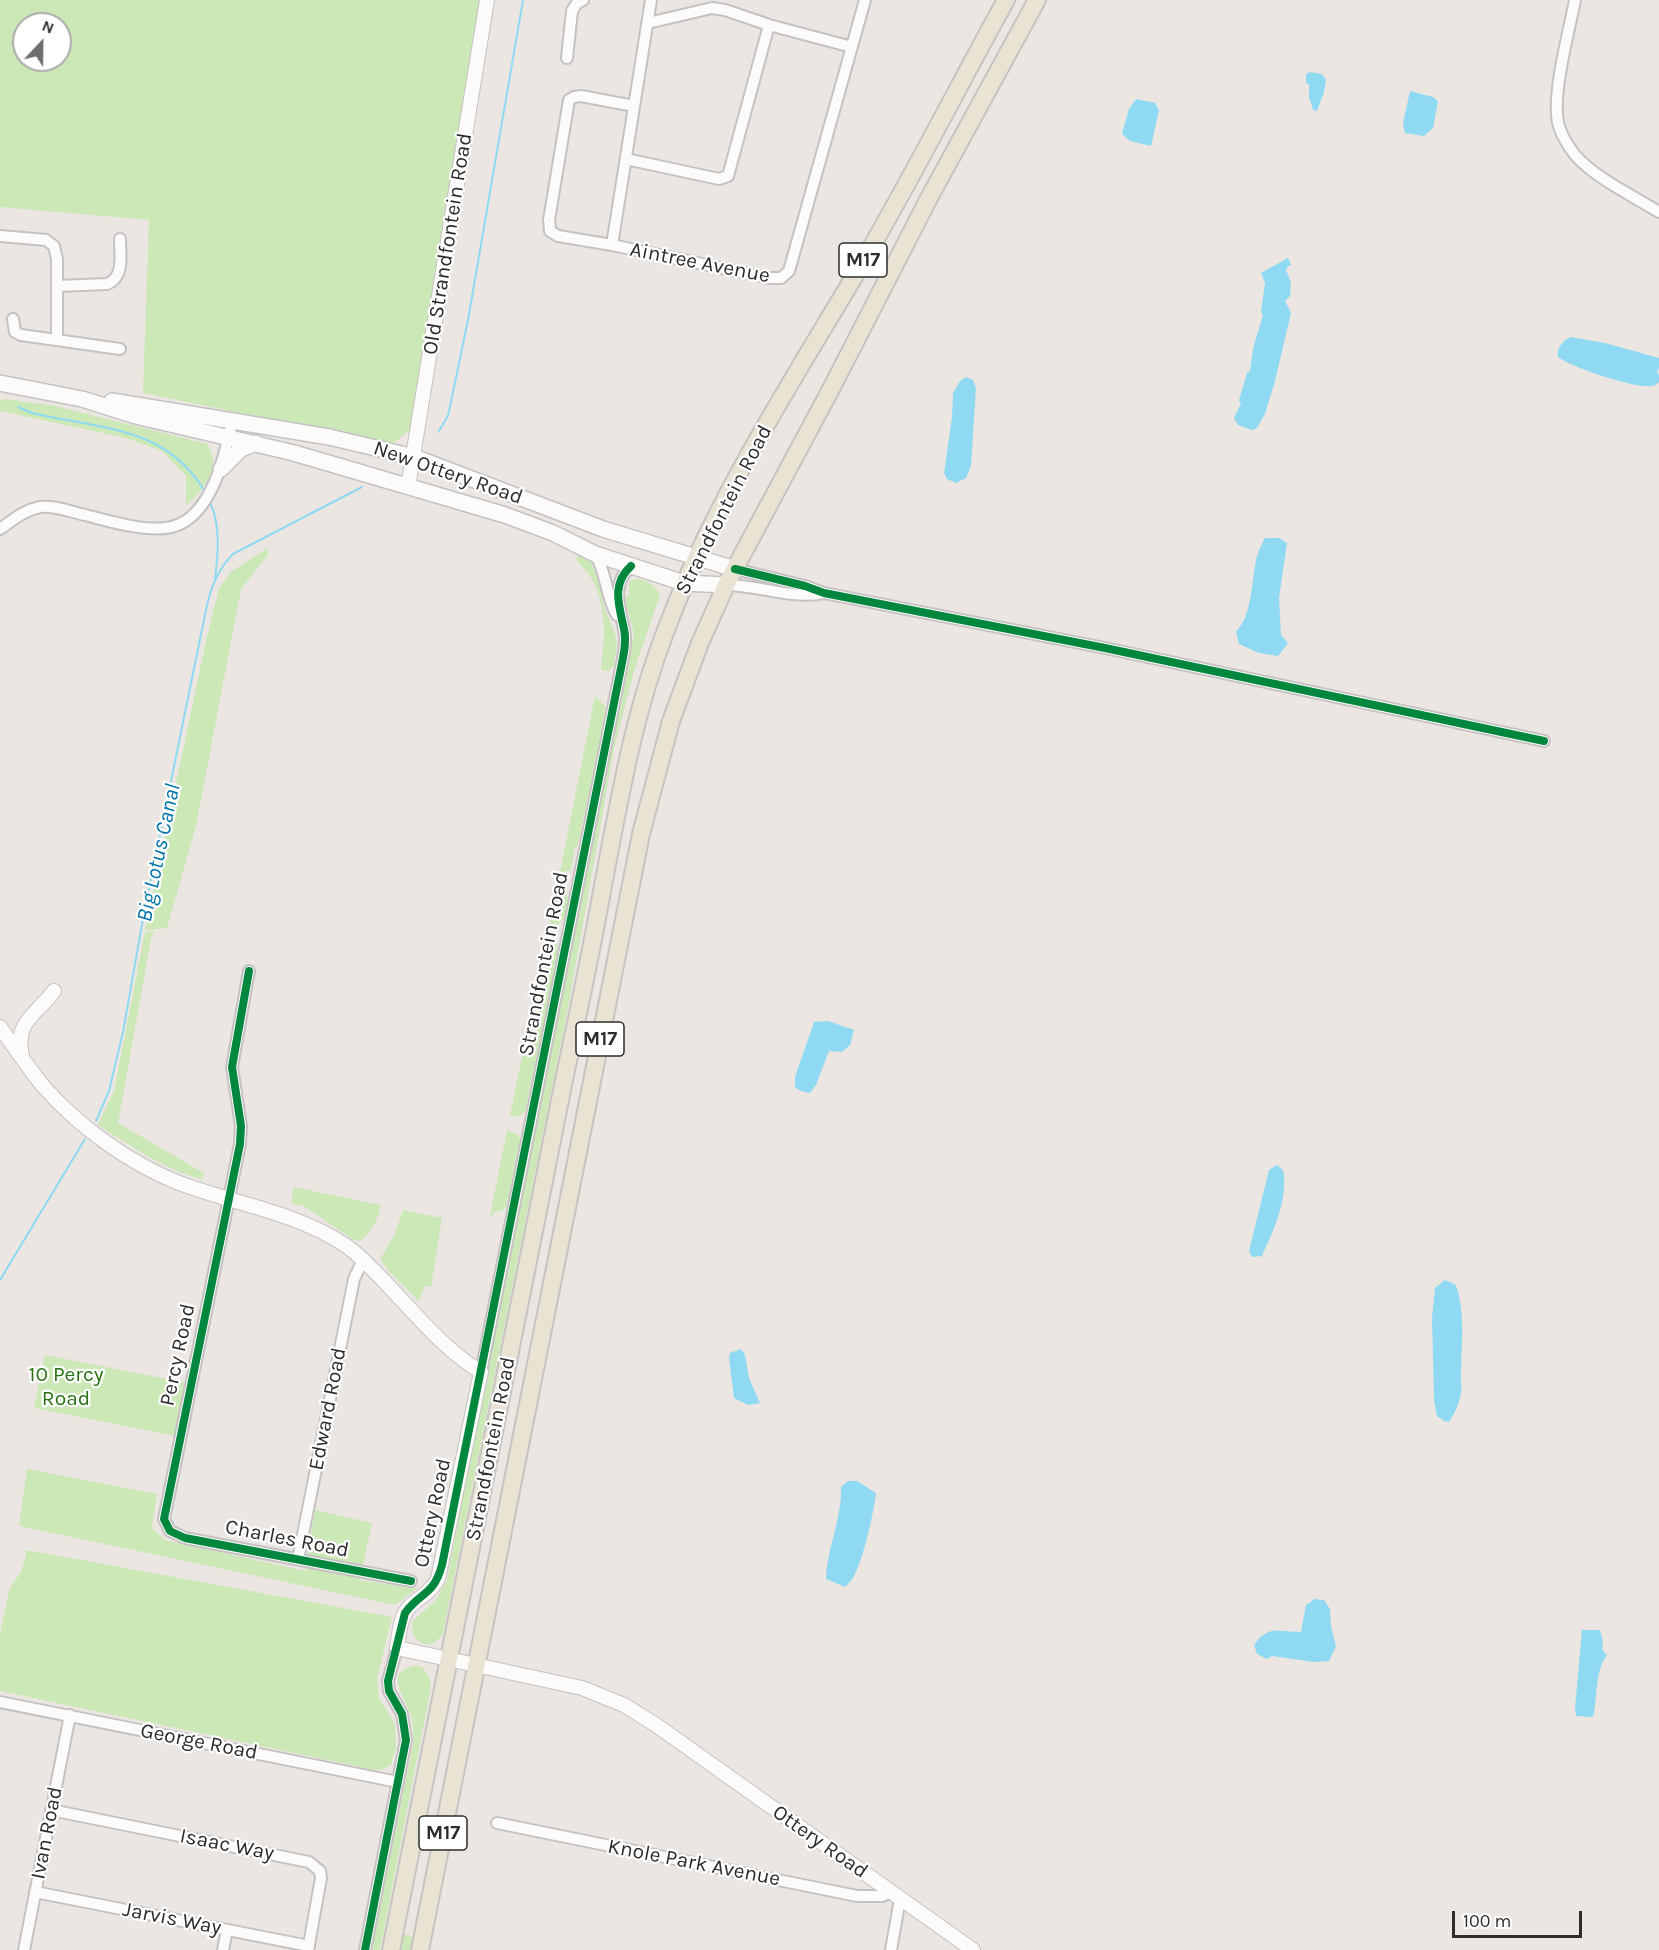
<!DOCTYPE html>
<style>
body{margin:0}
#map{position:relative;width:1659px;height:1950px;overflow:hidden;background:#ebe6e1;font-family:Karla,sans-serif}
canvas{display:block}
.north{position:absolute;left:12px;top:12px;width:60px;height:60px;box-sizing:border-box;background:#fff;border:2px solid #ababab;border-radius:50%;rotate:22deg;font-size:16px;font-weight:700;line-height:24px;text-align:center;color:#2c2c2c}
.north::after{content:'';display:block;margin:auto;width:21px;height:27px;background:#6f6d6b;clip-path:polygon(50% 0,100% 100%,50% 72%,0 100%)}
.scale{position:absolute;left:1452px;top:1911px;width:130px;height:27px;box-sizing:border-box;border:3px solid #2c2c2c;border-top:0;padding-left:8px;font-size:18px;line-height:21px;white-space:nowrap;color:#2c2c2c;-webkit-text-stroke:4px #fff;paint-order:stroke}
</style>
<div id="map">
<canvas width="1659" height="1950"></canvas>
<div class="north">N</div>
<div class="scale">100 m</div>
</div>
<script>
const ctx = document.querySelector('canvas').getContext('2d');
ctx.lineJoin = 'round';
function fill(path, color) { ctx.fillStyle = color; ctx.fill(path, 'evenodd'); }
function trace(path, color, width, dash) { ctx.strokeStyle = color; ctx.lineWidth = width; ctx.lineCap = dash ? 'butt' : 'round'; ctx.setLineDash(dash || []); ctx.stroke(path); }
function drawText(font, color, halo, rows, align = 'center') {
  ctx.font = font + ' Karla,sans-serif'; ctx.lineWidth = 4.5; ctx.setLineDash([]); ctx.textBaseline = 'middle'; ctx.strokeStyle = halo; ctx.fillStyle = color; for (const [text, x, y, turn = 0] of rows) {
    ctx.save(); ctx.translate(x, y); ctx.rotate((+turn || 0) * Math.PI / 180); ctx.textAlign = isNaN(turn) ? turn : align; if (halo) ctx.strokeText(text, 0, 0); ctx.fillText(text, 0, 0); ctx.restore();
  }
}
fill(new Path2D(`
 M0,0H480L411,429L392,444L143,393L149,220L0,207ZM24,24H60V60H24Z
 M6,399L55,406L208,444C209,448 212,454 213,459C214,476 199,495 186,505V476L162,451L126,438L0,411V401Z
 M268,548V555L241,589L196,826L167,928L145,930L206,641L219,588L232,571Z
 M578,555L591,562L596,573L605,609L614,631L617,642L614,666L608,671L602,670L601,668C605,639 607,604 591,578C587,571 581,566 576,559Z
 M634,579C645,579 656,585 660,595L634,671L614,749L569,1002L443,1633C431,1653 410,1644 412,1622L435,1601L447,1581L473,1440L634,633L624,597L629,596V582Z
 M595,696L605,706L606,714L578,844L574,851L571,870L560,872Z
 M556,884C574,891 571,915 557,925L550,923Z
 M154,931L151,939L118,1123L204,1173L202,1179C164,1170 130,1145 98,1125L114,1091L145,932Z
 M547,937C557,940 558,944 558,954L525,1112L516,1117L510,1115Z
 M507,1130L518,1135L521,1141L517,1154L507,1206L501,1211L494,1212L492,1217L490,1216Z
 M294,1187L380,1205C380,1217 370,1234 360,1241L352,1239L304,1206L291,1203Z
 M403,1210L442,1218L431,1287L425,1286L419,1301L392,1275L380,1259L394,1236Z
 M45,1355L187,1383L176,1436L34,1408Z
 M27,1469L157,1494L152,1528L165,1540L305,1571L315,1510L372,1523L360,1580L409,1588L415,1587L416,1589L395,1605L19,1526Z
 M27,1550L392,1617L377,1679L379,1698L395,1724L396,1747L391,1765L382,1770H375L0,1691V1633L10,1588L21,1572Z
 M418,1665C426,1668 431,1679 431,1687L380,1950H371L413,1744C413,1734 414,1725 411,1715C405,1695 381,1671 418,1665Z
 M402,1934L414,1936L412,1950H398Z`), '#cce8b7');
fill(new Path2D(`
 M1310,72L1322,74L1326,80L1324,92L1317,111L1313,110L1309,97V84L1306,83V74Z
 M1410,91L1433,97L1438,101L1433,128L1424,136L1405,133L1403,123Z
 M1136,99L1155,103L1159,110L1151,146L1130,141L1122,134L1129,109Z
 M1288,258L1291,265L1288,266L1286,270L1291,283L1290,296L1285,301L1291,313L1275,381L1265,414L1257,428L1252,430L1238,425L1234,418L1241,403L1239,400L1247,373L1250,371L1253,349L1263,315L1261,312L1265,283L1261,273Z
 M1570,337L1605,343L1659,358V368L1657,372L1659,375V382C1655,386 1652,387 1646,386C1629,386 1571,367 1558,357C1557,347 1562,342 1570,337Z
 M966,377L973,380L976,388L971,466L966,478L956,483L947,479L944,473L952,417L953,393L960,381Z
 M1265,538H1279L1287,543L1279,598L1281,635L1288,643L1278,656L1259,653L1239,644L1236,631C1252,619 1252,575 1257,556C1259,550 1262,544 1265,538Z
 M828,1021L854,1030L850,1045L842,1052L829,1051L816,1085L810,1093L801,1091L795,1087V1077L814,1022Z
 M1277,1165L1283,1170C1289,1198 1273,1231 1262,1256L1252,1257L1249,1251L1269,1170Z
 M1445,1280L1456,1285C1465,1313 1462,1340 1461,1368C1460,1376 1462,1384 1461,1392C1460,1402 1455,1413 1449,1422L1444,1421L1437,1416L1434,1400L1432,1318L1435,1288Z
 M741,1349L745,1355L749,1378L760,1403L748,1405L734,1398L729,1358L730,1353Z
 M848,1481H857L876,1493C874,1512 863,1560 854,1576C852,1580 848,1584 845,1587L826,1579C827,1548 842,1519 841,1487Z
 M1315,1599L1324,1600L1330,1609L1331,1626L1336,1646L1329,1661L1314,1662L1272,1656L1267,1659L1257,1654L1254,1645C1269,1624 1279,1632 1301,1632L1306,1605Z
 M1582,1630H1600L1603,1641L1602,1649L1607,1655C1594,1673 1598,1697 1593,1717L1576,1716L1575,1708Z`), '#8fdaf2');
trace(new Path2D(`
 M18,407L32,413C98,429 166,425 205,492
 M439,431L448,416L468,320L523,0
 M210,502C221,525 218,555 215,579
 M96,1121L109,1091L123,1032L144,913L206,610C210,589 218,569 233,554L362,487
 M0,1280L85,1139`), '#8fdaf2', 2);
const minor = new Path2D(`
 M1575,0C1569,32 1552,92 1558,123C1561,134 1568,146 1575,155C1595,178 1633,196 1659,212
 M648,23L712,8L725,10L769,25L852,47
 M567,58L572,11L577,3L583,0
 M634,106L581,96L574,97L569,100L549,220L550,231L558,236L612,245L769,278H781L789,271L865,0
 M626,159L719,179L728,176L769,25
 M0,236L46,240L54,246L57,259V340
 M612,245L651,0
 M57,286L107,284C125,277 120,254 120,239
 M13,319L15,332L21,335L120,349
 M0,529C13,520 24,510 40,507C54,505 71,512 85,515C109,521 150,534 175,526C212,514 225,455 232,422
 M595,554C607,572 605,596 617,615
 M735,569L805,586L824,593L1105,648L1544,741
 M726,585C758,585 793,600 824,593
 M249,971L232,1067L241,1126L240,1144L164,1519L170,1531L185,1538L411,1581
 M481,1372L623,658C625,648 626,638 624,629C619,605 611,584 631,566
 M298,1559L354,1279L363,1260
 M0,1702L398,1782
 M51,1810L309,1862L320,1871L321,1878L308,1950
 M497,1823L857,1896H882L891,1892
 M35,1892L309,1946
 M24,1950L70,1715
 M223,1950L227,1930
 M365,1950L406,1740L402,1714L389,1691L388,1681L397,1648
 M891,1950L900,1899`);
const tertiary = new Path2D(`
 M408,487L487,0
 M0,1027C14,1047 28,1067 43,1086C79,1127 129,1163 179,1183C235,1204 295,1212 345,1245C359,1254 370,1267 382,1279C413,1311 443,1349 481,1372L438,1579C431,1592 421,1596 410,1606C400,1616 399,1635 397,1648L582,1688L624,1705L656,1725L973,1950
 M22,1055C14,1022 36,1015 54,991`);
const secondary = new Path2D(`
 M0,383L82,399L136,416L294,453L505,515L553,533L595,554L684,583L726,585
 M112,401L329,437L414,457L603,529L735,569
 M221,469L241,449L256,443`);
const primary = new Path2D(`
 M391,1950C451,1658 507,1366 565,1075C578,1014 591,953 602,891C619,802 633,715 666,630C712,507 784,394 851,282C906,190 954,94 1006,0
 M420,1950L641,834L671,721L700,643L726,585L831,389L929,198L1037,0`);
trace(minor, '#c4c2c3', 14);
trace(tertiary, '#c4c2c3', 16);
trace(secondary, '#c4c2c3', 18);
trace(primary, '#c6c4c2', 20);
trace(minor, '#fcfbfa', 10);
trace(tertiary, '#fcfbfa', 14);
trace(secondary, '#fcfbfa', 15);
trace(primary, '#e9e3d3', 16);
trace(new Path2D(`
 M735,569L805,586L824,593L1105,648L1544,741
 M249,971L232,1067L241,1126L240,1144L164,1519L170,1531L185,1538L411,1581
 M365,1950L406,1740L402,1714L389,1691L388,1681L405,1613C421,1591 433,1597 442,1565L623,658C625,648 626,638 624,629C619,605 611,584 631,566`), '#00873e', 8);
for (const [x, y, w] of [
 [863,260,48],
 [600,1039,48],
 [443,1833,48]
]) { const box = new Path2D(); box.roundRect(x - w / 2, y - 17, w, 34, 4.5); ctx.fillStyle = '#fff'; ctx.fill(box); trace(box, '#2c2c2c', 1.5); }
drawText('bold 20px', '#2c2c2c', null, [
 ["M17",863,260],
 ["M17",600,1039],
 ["M17",443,1833]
]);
drawText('21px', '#2c2c2c', '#fff', [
 ["Old Strandfontein Road",448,244,-81],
 ["Aintree Avenue",700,263,11],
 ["New Ottery Road",448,473,19],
 ["Strandfontein Road",724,510,-63],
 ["Strandfontein Road",544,964,-79],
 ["Percy Road",178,1355,-78],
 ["Edward Road",328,1409,-79],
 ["Strandfontein Road",491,1449,-79],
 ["Ottery Road",433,1513,-78],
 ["Charles Road",287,1539,11],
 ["George Road",199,1742,11],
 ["Ivan Road",47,1833,-79],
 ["Ottery Road",820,1842,35],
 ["Isaac Way",227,1845,11],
 ["Knole Park Avenue",694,1863,11],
 ["Jarvis Way",172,1919,11]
]);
drawText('21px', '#287113', '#fff', [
 ["10 Percy",66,1375],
 ["Road",66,1399]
]);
drawText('italic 22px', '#0073ab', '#fff', [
 ["Big Lotus Canal",159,853,-78]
]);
</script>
